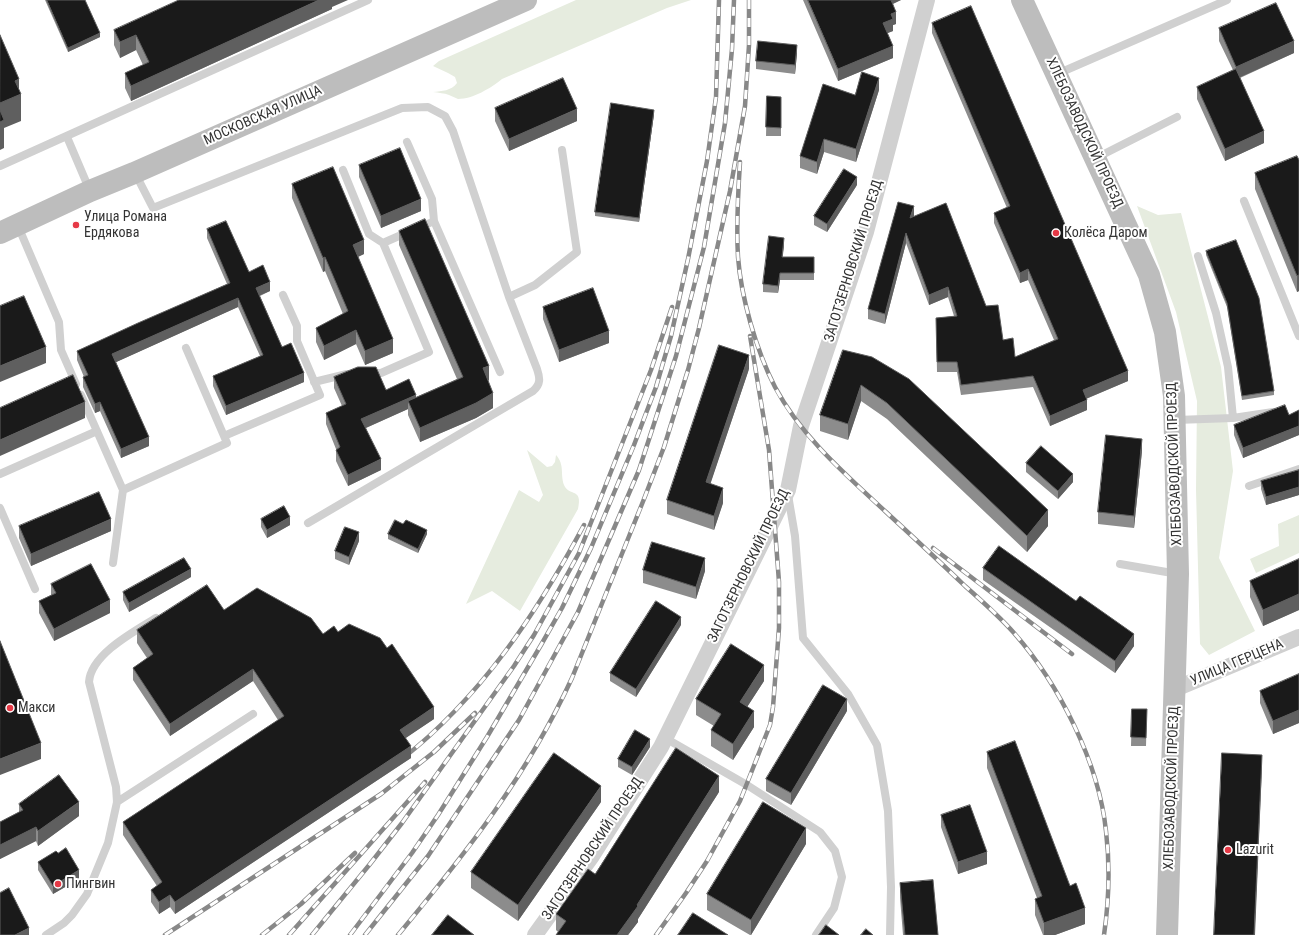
<!DOCTYPE html>
<meta charset="utf-8">
<style>
body{margin:0}
canvas{display:block;background:#fff}
</style>
<canvas width="1299" height="935"></canvas>
<script>
const ctx = document.querySelector('canvas').getContext('2d');
ctx.lineJoin = 'round';
function fill(path, color) { ctx.fillStyle = color; ctx.fill(path, 'evenodd'); }
function trace(path, color, width, dash) { ctx.strokeStyle = color; ctx.lineWidth = width; ctx.lineCap = dash ? 'butt' : 'round'; ctx.setLineDash(dash || []); ctx.stroke(path); }
function drawText(font, color, halo, rows, align = 'center') {
  ctx.font = font + ' "Roboto Condensed",sans-serif'; ctx.lineWidth = 4; ctx.setLineDash([]); ctx.textBaseline = 'middle'; ctx.strokeStyle = halo; ctx.fillStyle = color; for (const [text, x, y, turn = 0] of rows) {
    ctx.save(); ctx.translate(x, y); ctx.rotate((+turn || 0) * Math.PI / 180); ctx.textAlign = isNaN(turn) ? turn : align; if (halo) ctx.strokeText(text, 0, 0); ctx.fillText(text, 0, 0); ctx.restore();
  }
}
fill(new Path2D(`
 M576,0H691L667,8L502,79C491,88 473,99 458,99C455,98 452,96 449,95C444,93 439,93 433,92C442,91 451,91 457,83L455,77L448,73L433,66L439,61Z
 M1137,206L1158,215L1181,213L1221,367L1233,471L1219,558L1255,631L1209,655L1200,644L1196,490L1197,401L1176,312Z
 M527,450L547,467L552,466L555,462L556,455C565,465 560,474 564,485C569,497 583,487 578,509L520,611L492,591L466,604L519,490L539,502L543,495Z
 M1299,515V553L1256,573L1250,559L1279,546L1278,524Z`), '#e6ecdf');
trace(new Path2D(`
 M1057,74L1227,0
 M67,137L90,191
 M407,142L432,199L434,221
 M1096,158L1177,117
 M0,166L368,0
 M343,170L369,234L383,243L429,352L381,373H368
 M135,173L153,208L402,108L428,107L445,116L453,131L509,297L537,369C540,378 541,384 533,391L308,523
 M1244,201L1299,336
 M18,226L59,322L61,350L76,384
 M419,228L434,221L500,372
 M383,243L408,232
 M509,297L535,285L577,252L562,150
 M314,382L347,374
 M81,395L123,490L113,563
 M1233,418L1273,412
 M1176,420L1233,418L1228,367L1216,313L1198,256
 M224,436L320,395L297,341V326L283,295
 M0,474L97,431
 M1249,486L1299,469
 M123,490L227,443L186,348
 M788,495L795,536L803,638L848,694L877,745L888,811L891,887L890,935
 M0,508L35,589
 M1120,564L1178,574
 M665,738L747,785L820,832L835,851L842,877L834,908L816,935
 M117,802L253,714
 M46,935L64,923L72,915L87,894L108,843L117,802L116,787L89,682C91,654 135,631 156,618`), '#d0d0d0', 8);
trace(new Path2D(`
 M1175,689L1299,637
 M535,935L592,856L661,747L788,490L801,426L866,232L927,0`), '#d0d0d0', 16);
trace(new Path2D(`
 M1022,0L1149,275L1165,332L1174,396L1178,574L1167,935
 M0,233L90,191L134,173L526,0`), '#bdbdbd', 22);
const rail = new Path2D(`
 M740,162C738,193 736,225 738,257C741,297 756,350 775,387C801,436 845,474 886,512C912,536 939,561 965,586C982,601 999,616 1014,633C1059,684 1099,763 1106,831C1110,865 1109,901 1104,935
 M933,548L1072,654
 M402,759C481,697 537,613 584,525
 M165,935L381,794L434,752L475,713
 M262,935L301,904L355,853
 M289,935L425,782
 M312,935L370,864L402,823L514,666L534,635L579,553L651,370L672,307
 M350,935L412,853L438,815L487,737L541,645L562,608L591,548L634,445L656,387L663,363L671,336L688,259L707,161L716,97L719,0
 M365,935L428,856L519,720L578,612L639,470L676,356L704,247L725,123L732,49L734,0
 M398,935C466,853 527,776 572,678L644,499L664,447L688,370L699,328L730,191L745,106L749,45V0
 M656,935L686,893L707,861L740,801L770,725L773,707L779,628V582L769,450L750,336`);
trace(rail, '#888', 4.5);
trace(rail, '#fff', 3, [9]);
fill(new Path2D(`
 M45,0H85L100,37L68,52Z
 M803,0H901L893,4L896,24L893,25V31L887,33L893,58L838,81Z
 M332,7V9L131,101L125,88V73L143,65L136,50L120,58L114,45V30Z
 M932,23L1128,381L1086,399L1087,410L1050,426L1033,387L961,395L957,372H937L936,318L954,316L948,297L929,305L906,243L885,324L868,319V309L914,216V217L986,306L1003,340L1015,357L1054,340L1028,280L1020,283L994,223V213L1007,208L932,33Z
 M1219,28L1294,53L1240,78L1264,143L1225,161L1197,99V87L1233,70L1219,41Z
 M797,53L795,74L756,69V61Z
 M879,90L856,162L824,152L817,174L800,168V156L855,95Z
 M767,96L781,97V136H766Z
 M495,108L577,121L509,151L495,121Z
 M654,114L639,222L595,216V212Z
 M1299,160V291L1297,292L1255,189V173Z
 M359,165L421,211L381,228L359,177Z
 M292,184L364,254L358,257L393,353L365,365L356,344L324,360L316,342V328L343,314L325,271L323,272L292,198Z
 M857,185L827,232L814,225V216Z
 M207,229L249,272L270,291L260,296L282,347L304,382L226,415L213,386V376L260,356L238,307L116,362L149,446L121,458L100,411L95,413L83,387V377H84L77,360V351L227,284L207,238Z
 M399,231L489,380L488,381L493,408L476,418L420,442L408,415V409L366,428L381,470L348,486L336,461V449L326,424V413L342,406L334,388V377L416,397L457,379L399,245Z
 M784,245L782,257H814V280H780L778,293L763,292V284Z
 M1206,251L1274,391V395L1242,400L1227,307L1206,255Z
 M543,307L609,343L559,362L543,319Z
 M872,357L1048,526L1027,552L887,419L861,401L848,440L820,431V415Z
 M749,369L710,484L723,503L714,530L667,514V500Z
 M1299,410V435L1243,458L1234,435V425L1289,415Z
 M1142,451L1134,528L1098,524V512Z
 M1026,463L1073,482L1058,499L1026,472Z
 M1299,470V495L1266,505L1261,489V481Z
 M261,519L290,525L267,538L261,527Z
 M403,524L427,534L418,553L388,539V534Z
 M19,526L111,531L31,566L19,538Z
 M359,541L349,565L335,559V551Z
 M1299,559V610L1263,626L1250,597V581Z
 M983,568L1134,646L1115,673L983,580Z
 M643,570L705,571L696,599L643,583Z
 M191,577L129,612L123,600V592Z
 M51,584L110,613L54,641L39,613V601L51,595Z
 M224,610L323,634L338,632L434,719L405,738L411,758L175,914L170,907L159,914L151,902V890L157,886L123,835V822L278,720L253,681L170,736L133,680V668L147,658L137,643V630Z
 M681,625L636,697L610,681V673Z
 M1299,674V723L1273,734L1260,703V691Z
 M764,681L747,707L754,727L733,760L711,746V730L714,726L696,715V699Z
 M1132,709H1147L1146,746H1131Z
 M847,711L791,805L766,791V779Z
 M650,747L632,775L618,767V759Z
 M987,752L1070,886L1085,924L1055,935H1043L1035,915V899L1037,898L987,768Z
 M719,792L638,919V922L628,935H556L558,932L556,930V914L595,874Z
 M601,802L518,921L471,888V872Z
 M19,804L79,816L38,846L36,841L0,859V822L19,812Z
 M941,815L987,864L958,874L941,827Z
 M806,844L751,935H750L707,910V894Z
 M58,853L79,879L53,894L38,870V862Z
 M900,883L938,935H903L900,898Z`), '#8c8c8c');
fill(new Path2D(`
 M319,0H348L332,7V9L131,101V86Z
 M888,0H901L888,6Z
 M896,12V24L893,25V31L883,35V23L891,14Z
 M100,33V37L68,52V48Z
 M136,35V50L120,58V42Z
 M1294,41V53L1236,79V67Z
 M797,45V53L795,74V65Z
 M893,46V58L838,81V69Z
 M879,78V90L856,162V149Z
 M19,79V94H21V121L4,128V148L0,150V103L15,81Z
 M577,109V121L509,151V139Z
 M654,110V114L639,222V218Z
 M1264,131V143L1225,161V149Z
 M824,139V152L817,174V162Z
 M857,177V185L827,232V224Z
 M421,199V211L381,228V216Z
 M914,206V216L910,228V218Z
 M906,233V243L885,324V314Z
 M784,238V245L782,264V257Z
 M364,240V254L353,259V245Z
 M325,257V271L323,272V258Z
 M1028,269V280L1020,283V273Z
 M780,273V280L778,293V286Z
 M1299,275V291L1297,292V276Z
 M270,282V291L256,297V288Z
 M948,287V297L929,305V295Z
 M238,298V307L112,364V354Z
 M356,330V344L324,360V346Z
 M609,331V343L559,362V350Z
 M393,339V353L365,365V351Z
 M46,347V363L0,382V366Z
 M749,355V369L706,497V482Z
 M489,366V380L483,383V368Z
 M1128,371V381L1083,400V390Z
 M304,373V382L226,415V406Z
 M861,385V401L848,440V424Z
 M493,393V408L476,418L420,442V428Z
 M416,395V406L408,401V409L361,430V419Z
 M1087,400V410L1050,426V416Z
 M85,402V418L0,456V440Z
 M100,402V411L95,413V404Z
 M1299,426V435L1243,458V448Z
 M149,437V446L121,458V449Z
 M1142,439V451L1134,528V516Z
 M381,459V470L348,486V475Z
 M1073,474V482L1058,499V491Z
 M1299,487V495L1266,505V497Z
 M723,488V503L714,530V516Z
 M1048,510V526L1027,552V536Z
 M290,517V525L267,538V530Z
 M111,519V531L31,566V554Z
 M427,530V534L418,553V549Z
 M359,532V541L349,565V557Z
 M705,558V571L696,599V587Z
 M191,569V577L129,612V603Z
 M1299,594V610L1263,626V610Z
 M110,600V613L54,641V629Z
 M681,617V625L636,697V689Z
 M1134,634V646L1115,673V661Z
 M764,665V681L740,718V702Z
 M253,669V681L170,736V724Z
 M847,699V711L791,805V793Z
 M434,707V719L400,742V730Z
 M1299,710V723L1273,734V721Z
 M754,711V727L733,760V744Z
 M650,739V747L632,775V767Z
 M41,743V759L0,775V759Z
 M411,746V758L175,914V902Z
 M1262,755V767L1255,935H1254Z
 M719,776V792L638,919V922L628,935H617Z
 M601,786V802L518,921V905Z
 M79,802V816L38,846V831Z
 M36,827V841L0,859V845Z
 M806,828V844L751,935V920Z
 M987,852V864L958,874V862Z
 M79,870V879L53,894V886Z
 M170,895V907L159,914V902Z
 M1085,908V924L1055,935H1044V923Z
 M29,928V935H15Z`), '#5f5f5f');
const building = new Path2D(`
 M47,0H85L100,33L68,48Z
 M179,0H319L131,86L125,73L149,62L136,35L120,42L114,30Z
 M808,0H891L896,12L891,14L893,19L883,23L893,46L838,69Z
 M1276,3L1294,41L1236,67L1219,28Z
 M971,6L1128,371L1083,390L1087,400L1050,416L1033,376L961,385L957,362H937L936,318L957,316L948,287L929,295L906,233L885,314L868,309L898,202L914,206L910,218L946,203L986,306L998,305L1003,340L1013,338L1015,357L1058,339L1028,269L1020,273L994,213L1010,206L932,23Z
 M0,35L19,79L15,81L21,94L0,103Z
 M758,41L797,45L795,65L756,61Z
 M1236,69L1264,131L1225,149L1197,87Z
 M862,72L879,78L856,149L824,139L817,162L800,156L823,84L855,95Z
 M563,78L577,109L509,139L495,108Z
 M767,96L781,97V128L766,127Z
 M611,103L654,110L639,218L595,212Z
 M0,110L4,120L0,122Z
 M400,148L421,199L381,216L359,165Z
 M1297,156L1299,160V275L1297,276L1255,173Z
 M333,167L364,240L353,245L393,339L365,351L356,330L324,346L316,328L348,311L325,257L323,258L292,184Z
 M844,169L857,177L827,224L814,216Z
 M425,219L489,366L483,368L493,393L476,403L420,428L408,401L463,377L399,231Z
 M226,221L249,272L263,265L270,282L256,288L282,347L291,343L304,373L226,406L213,376L263,355L238,298L112,354L149,437L121,449L100,402L95,404L83,377L88,375L77,351L138,323L230,283L207,229Z
 M769,236L784,238L782,257H814V273H780L778,286L763,284Z
 M1236,240L1259,298L1274,391L1242,396L1227,303L1206,251Z
 M593,288L609,331L559,350L543,307Z
 M24,296L46,347L0,366V306Z
 M719,345L749,355L706,482L723,488L714,516L667,500Z
 M843,350L872,357L909,379L1048,510L1027,536L887,403L861,385L848,424L820,415Z
 M358,367H376L386,390L409,379L416,395L361,419L381,459L348,475L336,450L340,447L326,413L346,404L334,377Z
 M73,375L85,402L0,440V408Z
 M1285,405L1289,415L1299,410V426L1243,448L1234,425Z
 M1106,435L1142,439L1134,516L1098,512Z
 M1041,446L1073,474L1058,491L1026,463Z
 M1299,470V487L1266,497L1261,481Z
 M99,492L111,519L31,554L19,526Z
 M284,506L290,517L267,530L261,519Z
 M395,520L403,524L406,520L427,530L418,549L388,534Z
 M345,527L359,532L349,557L335,551Z
 M652,542L705,558L696,587L643,570Z
 M999,546L1076,601L1080,596L1134,634L1115,661L983,568Z
 M184,558L191,569L129,603L123,592Z
 M1299,559V594L1263,610L1250,581Z
 M91,564L110,600L54,629L39,601L56,593L51,584Z
 M207,585L224,610L257,588L311,618L323,634L334,626L338,632L349,624L380,638L387,648L392,644L434,707L400,730L411,746L175,902L170,895L159,902L151,890L162,882L123,822L284,716L253,669L170,724L133,668L153,654L137,630Z
 M656,601L681,617L636,689L610,673Z
 M0,641L41,743L0,759Z
 M731,644L764,665L740,702L754,711L733,744L711,730L721,714L696,699Z
 M1299,674V710L1273,721L1260,691Z
 M823,685L847,699L791,793L766,779Z
 M1132,709H1147L1146,738L1131,737Z
 M635,730L650,739L632,767L618,759Z
 M1015,741L1070,886L1076,883L1085,908L1044,923L1035,899L1042,896L987,752Z
 M676,748L719,776L637,905L638,906L617,935H556L566,921L556,914L588,869L595,874Z
 M554,753L601,786L518,905L471,872Z
 M1222,753L1262,755L1254,935H1214Z
 M59,775L79,802L38,831L36,827L0,845V822L23,810L19,804Z
 M763,802L806,828L751,920L707,894Z
 M970,805L987,852L958,862L941,815Z
 M66,848L79,870L53,886L38,862L56,851L58,853Z
 M933,880L938,935H905L900,883Z
 M9,888L29,928L15,935H0V893Z
 M693,913L728,935H678Z
 M448,915L474,935H432Z
 M826,925L839,935H819Z
 M866,929L873,935H861Z`);
fill(building, '#1a1a1a');
trace(building, '#5f5f5f', 1);
for (const [x, y, r, color] of [
 [76,225,4,"#e63946"],
 [1056,233,4,"#e63946"],
 [10,708,4,"#e63946"],
 [1228,850,4,"#e63946"],
 [58,884,4,"#e63946"]
]) { const dot = new Path2D(); dot.arc(x, y, r, 0, 2 * Math.PI); ctx.fillStyle = color; ctx.fill(dot); trace(dot, '#fff', 1.5); }
drawText('14px', '#333', '#fff', [
 ["МОСКОВСКАЯ УЛИЦА",263,116,-24],
 ["ХЛЕБОЗАВОДСКОЙ ПРОЕЗД",1084,133,65],
 ["ЗАГОТЗЕРНОВСКИЙ ПРОЕЗД",854,261,-73],
 ["ХЛЕБОЗАВОДСКОЙ ПРОЕЗД",1175,464,-92],
 ["ЗАГОТЗЕРНОВСКИЙ ПРОЕЗД",749,566,-64],
 ["УЛИЦА ГЕРЦЕНА",1237,663,-23],
 ["ХЛЕБОЗАВОДСКОЙ ПРОЕЗД",1172,788,-88],
 ["ЗАГОТЗЕРНОВСКИЙ ПРОЕЗД",593,849,-56]
]);
drawText('14px', '#333', '#fff', [
 ["Улица Романа",84,217],
 ["Ердякова",84,233],
 ["Колёса Даром",1064,233],
 ["Макси",18,708],
 ["Lazurit",1236,850],
 ["Пингвин",66,884]
], 'left');
</script>
